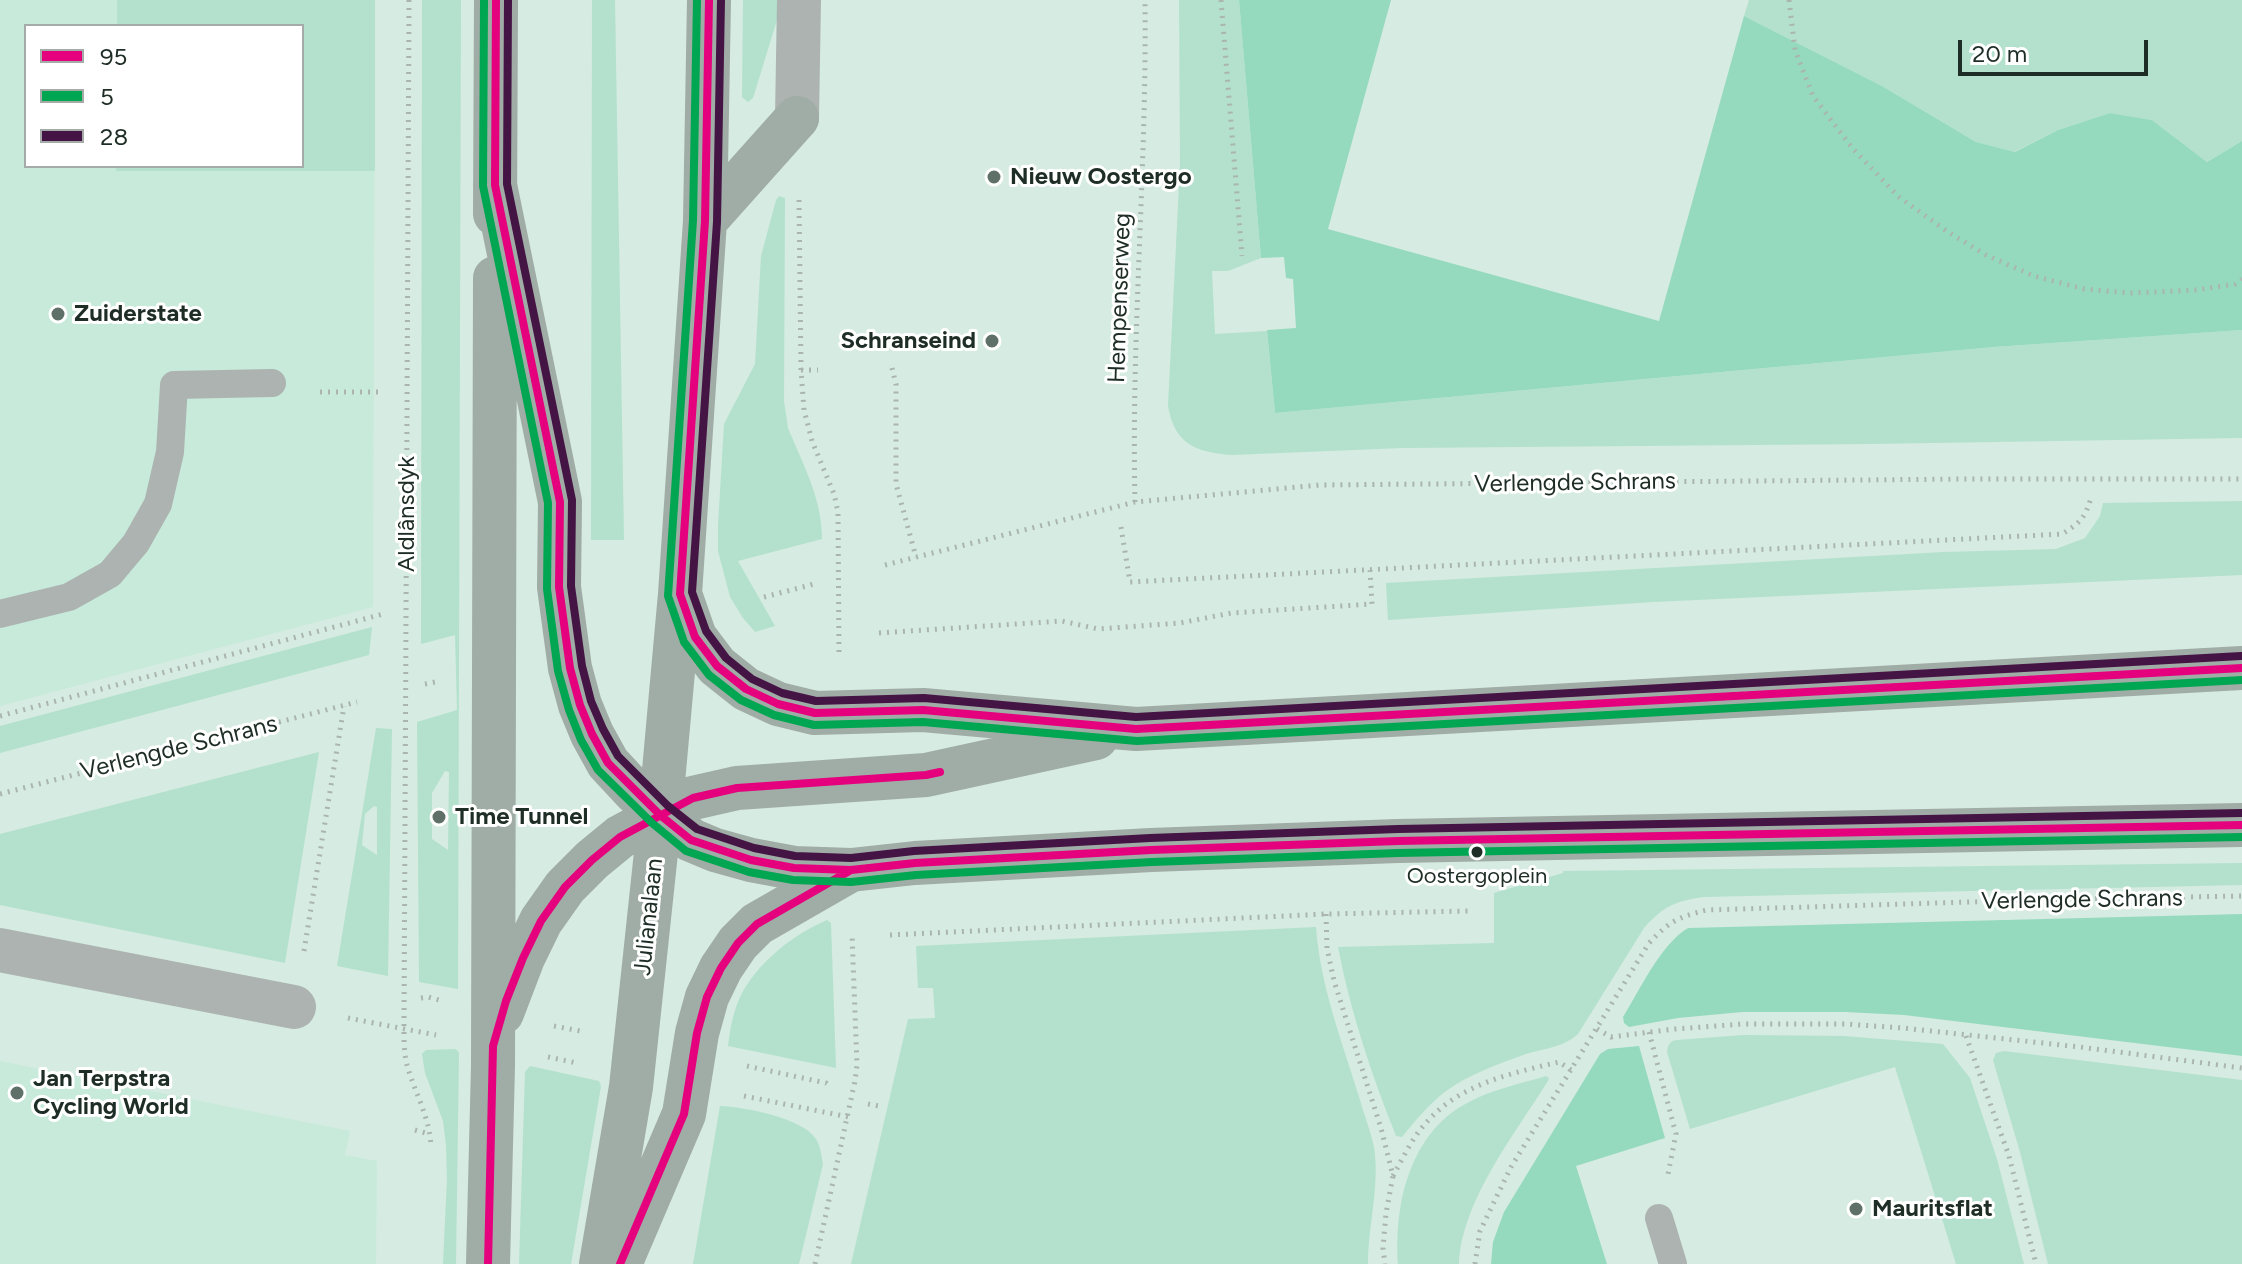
<!DOCTYPE html>
<meta charset="utf-8">
<style>
body{margin:0}
#map{position:relative;width:2242px;height:1264px;overflow:hidden;background:#d6ebe1;font-family:Figtree,sans-serif}
canvas{display:block}
.legend{position:absolute;left:24px;top:24px;width:280px;height:144px;box-sizing:border-box;background:#fff;border:2px solid #a5aba8;margin:0;padding:10px 14px;list-style:none;font-size:24px;color:#1e2d26}
.legend li{display:flex;align-items:center;gap:16px;height:40px}
.legend b{width:40px;border:2px solid #a5aba8}
.scale{position:absolute;left:1958px;top:40px;width:190px;height:36px;box-sizing:border-box;border:4px solid #1e2d26;border-top:0;padding-left:10px;font-size:24px;line-height:28px;white-space:nowrap;color:#1e2d26;-webkit-text-stroke:6px #fff;paint-order:stroke}
</style>
<div id="map">
<canvas width="2242" height="1264"></canvas>
<ul class="legend">
<li><b style="height:10px;background:#e5007d"></b>95</li>
<li><b style="height:10px;background:#00a651"></b>5</li>
<li><b style="height:10px;background:#441444"></b>28</li>
</ul>
<div class="scale">20 m</div>
</div>
<script>
const ctx = document.querySelector('canvas').getContext('2d');
ctx.lineJoin = 'round';
function fill(path, color) { ctx.fillStyle = color; ctx.fill(path, 'evenodd'); }
function trace(path, color, width, dash) { ctx.strokeStyle = color; ctx.lineWidth = width; ctx.lineCap = dash ? 'butt' : 'round'; ctx.setLineDash(dash || []); ctx.stroke(path); }
function drawText(font, color, halo, rows, align = 'center') {
  ctx.font = font + ' Figtree,sans-serif'; ctx.lineWidth = 6; ctx.setLineDash([]); ctx.textBaseline = 'middle'; ctx.strokeStyle = halo; ctx.fillStyle = color; for (const [text, x, y, turn = 0] of rows) {
    ctx.save(); ctx.translate(x, y); ctx.rotate((+turn || 0) * Math.PI / 180); ctx.textAlign = isNaN(turn) ? turn : align; if (halo) ctx.strokeText(text, 0, 0); ctx.fillText(text, 0, 0); ctx.restore();
  }
}
fill(new Path2D(`
 M0,0H375L373,607L0,706ZM26,26H302V166H26Z
 M0,1061L350,1131L345,1155L377,1161L376,1264H0Z`), '#c7eada');
fill(new Path2D(`
 M117,0H375V171H116V166H302V26H117Z
 M422,0H461L458,989L419,982L417,722L457,710L455,635L421,644ZM445,771L449,772L448,850L432,839V793Z
 M592,0H615L624,540H591Z
 M743,0H780L781,7L753,98L748,102L742,97Z
 M1179,0H1239L1261,258L1228,271H1212L1215,334L1267,331L1275,413L1994,347L2242,330V438L1871,444L1403,448L1232,455C1196,452 1175,445 1168,406L1180,164Z
 M1749,0H2242V141L2207,162L2152,120L2110,113L2058,130L2014,152L1976,142L1882,86L1744,16Z
 M779,196L785,198V200L784,401L788,428C803,464 822,499 822,539L738,561L775,626L755,632L743,618L730,597L718,551V525L724,424L755,364L761,256L776,200Z
 M2242,501V575L1653,602L1388,620L1386,583L1944,552L2056,549L2085,538L2100,516L2103,503Z
 M372,627L369,655L0,753V726Z
 M376,728L392,729L388,976L337,966ZM374,806L377,807V855L362,845L365,814Z
 M319,752L285,963L0,905V834Z
 M2242,863V885L1704,897C1675,901 1664,906 1644,928L1578,1034C1562,1048 1545,1048 1526,1054C1499,1064 1469,1074 1446,1091C1429,1104 1415,1121 1402,1137L1396,1136C1372,1076 1350,1011 1338,947L1494,943V893L1563,873V871Z
 M827,920L831,923L836,1068L728,1046C730,1029 733,1013 740,997C757,963 792,935 827,920Z
 M1316,927C1320,986 1343,1044 1360,1100C1364,1115 1371,1132 1374,1147C1380,1186 1368,1225 1368,1264H851L908,1019L935,1018L933,988H918L916,946Z
 M1743,1035L1844,1036L1943,1044L1970,1078L1997,1159L2024,1264H1956L1895,1067L1690,1129L1667,1052L1668,1046L1672,1041L1677,1040Z
 M456,1049L459,1053L456,1264H443L447,1179L446,1145L443,1121L425,1073L422,1054L426,1050Z
 M2004,1051L2242,1080V1264H2048L2020,1152L1995,1067L1993,1060L1996,1053Z
 M530,1066L599,1081L601,1086L571,1264H519L525,1072Z
 M1546,1076L1549,1078L1548,1081C1516,1132 1461,1202 1459,1264H1398C1394,1203 1410,1132 1469,1102C1493,1089 1520,1084 1546,1076Z
 M720,1106C744,1107 803,1118 816,1139C821,1147 821,1155 823,1164L799,1264H693Z`), '#b3e1cd');
fill(new Path2D(`
 M1239,0H1391L1328,229L1659,321L1744,16L1882,86L1976,142L2015,152L2058,130L2110,113L2152,120L2207,162L2242,141V330L1994,347L1275,413L1267,330L1296,328L1293,279L1286,278L1284,257L1261,258Z
 M2242,914V1056L1904,1015L1845,1012H1742L1678,1018L1629,1027L1624,1023L1623,1017C1640,990 1660,945 1688,928Z
 M1639,1046L1665,1138L1576,1166L1607,1264H1491L1493,1242L1504,1212L1600,1054L1608,1049Z`), '#95dabf');
trace(new Path2D(`
 M409,0L404,1028C404,1039 404,1050 406,1061C413,1090 430,1116 431,1147
 M1221,0L1242,256
 M1789,0L1795,50L1813,96L1853,149L1899,197L1948,232L1986,255L2034,276L2084,289L2130,293L2197,290L2235,284L2242,279
 M799,200L801,370L804,410L812,441L834,494L838,512L839,656
 M892,368L896,384V484L916,557
 M801,370H818
 M320,392H384
 M1135,502C1131,334 1147,167 1145,0
 M1121,527L1130,582L2062,534C2080,523 2085,518 2091,498
 M885,565L1135,502L1320,485L1967,479H2242
 M764,597L818,583
 M879,633L1062,621L1098,629L1180,623L1231,613L1372,604L1370,570
 M425,684L440,681
 M0,716L383,614
 M0,794L357,702
 M1326,914L1327,948L1334,981L1381,1128L1393,1176L1386,1213L1383,1248L1385,1264
 M890,935L1326,914L1468,911
 M304,951L344,706
 M421,998L428,997L439,1000
 M348,1018L436,1035
 M554,1026L580,1031
 M1597,1029L1611,1037L1675,1029L1743,1024H1845L1903,1028L2080,1047L2242,1068
 M1649,1032L1676,1134L1668,1174
 M1966,1036L2009,1156L2036,1264
 M548,1057L577,1063
 M747,1066L826,1083L831,1087
 M744,1096L849,1117
 M868,1104L879,1106
 M415,1130L429,1134
 M1393,1176C1403,1158 1412,1138 1426,1123C1459,1084 1512,1073 1559,1062L1571,1070
 M815,1264L855,1081L857,1065L852,934
 M1475,1264L1480,1231L1511,1167L1649,943C1670,921 1678,917 1707,910L2070,899L2242,896`), '#aab5b0', 5, [2, 6]);
trace(new Path2D(`
 M0,614L69,597L110,574L136,543L158,504L170,452L174,385L272,383
 M1659,1218L1673,1264`), '#acb3b0', 28);
trace(new Path2D(`
 M797,118L799,0
 M0,950L294,1007`), '#acb3b0', 44);
trace(new Path2D(`
 M495,185L560,502L559,587L570,668L580,705L592,734L608,763L634,791L660,815L691,840L715,850L751,860L794,868L851,870L915,863L1151,850L1398,841L2242,825
 M495,214L496,0
 M705,221L797,118
 M680,594L695,637L717,666L746,689L778,704L815,713L923,710L1136,729L2242,668
 M502,1013L523,958L541,921L565,887L592,860L620,837L693,798L737,788L926,775L1096,738
 M488,1264L493,1066L495,278
 M601,1264L631,1087L660,815L680,594L705,221L709,0
 M620,1264L684,1114L697,1033L707,997L721,968L738,943L757,924L851,870`), '#a0aca6', 44);
trace(new Path2D(`
 M496,0L495,185L560,502L559,587L570,668L580,705L592,734L608,763L660,815L691,840L751,860L794,868L851,870L915,863L1151,850L1398,841L2242,825
 M709,0L705,221L680,594L695,637L717,666L746,689L778,704L815,713L923,710L1136,729L2242,668
 M488,1264L493,1046L506,1001L523,958L541,921L565,887L592,860L620,837L693,798L737,788L926,775L940,772
 M620,1264L684,1114L697,1033L707,997L721,968L738,943L757,924L851,870`), '#e5007d', 8);
trace(new Path2D(`
 M484,0L483,186L548,503L547,589L558,671L569,710L581,740L598,770L652,823L686,851L749,872L793,880L851,882L916,875L1152,862L1398,853L2242,837
 M697,0L693,220L668,596L684,642L709,675L741,700L774,715L814,725L923,722L1137,741L2242,680`), '#00a651', 8);
trace(new Path2D(`
 M508,0L507,184L572,500L571,586L582,666L591,701L603,729L618,756L668,806L697,829L754,848L795,856L851,858L914,851L1150,838L1398,829L2242,813
 M721,0L717,222L692,592L706,631L726,658L752,679L782,693L816,701L924,698L1136,717L2241,656`), '#441444', 8);
for (const [x, y, r, color] of [
 [994,177,8,"#5e7067"],
 [58,314,8,"#5e7067"],
 [992,341,8,"#5e7067"],
 [439,817,8,"#5e7067"],
 [1477,852,7,"#1e2d26"],
 [17,1093,8,"#5e7067"],
 [1856,1209,8,"#5e7067"]
]) { const dot = new Path2D(); dot.arc(x, y, r, 0, 2 * Math.PI); ctx.fillStyle = color; ctx.fill(dot); trace(dot, '#fff', 3); }
drawText('22px', '#1e2d26', '#fff', [
 ["Oostergoplein",1477,877]
]);
drawText('bold 24px', '#1e2d26', '#fff', [
 ["Nieuw Oostergo",1010,177],
 ["Zuiderstate",74,314],
 ["Schranseind",976,341,"right"],
 ["Time Tunnel",455,817],
 ["Jan Terpstra",33,1079],
 ["Cycling World",33,1107],
 ["Mauritsflat",1872,1209]
], 'left');
drawText('24px', '#1e2d26', '#fff', [
 ["Hempenserweg",1120,298,-88],
 ["Verlengde Schrans",1575,483,-1],
 ["Aldlânsdyk",407,514,-90],
 ["Verlengde Schrans",179,748,-14],
 ["Verlengde Schrans",2082,900,-1],
 ["Julianalaan",649,917,-84]
]);
</script>
